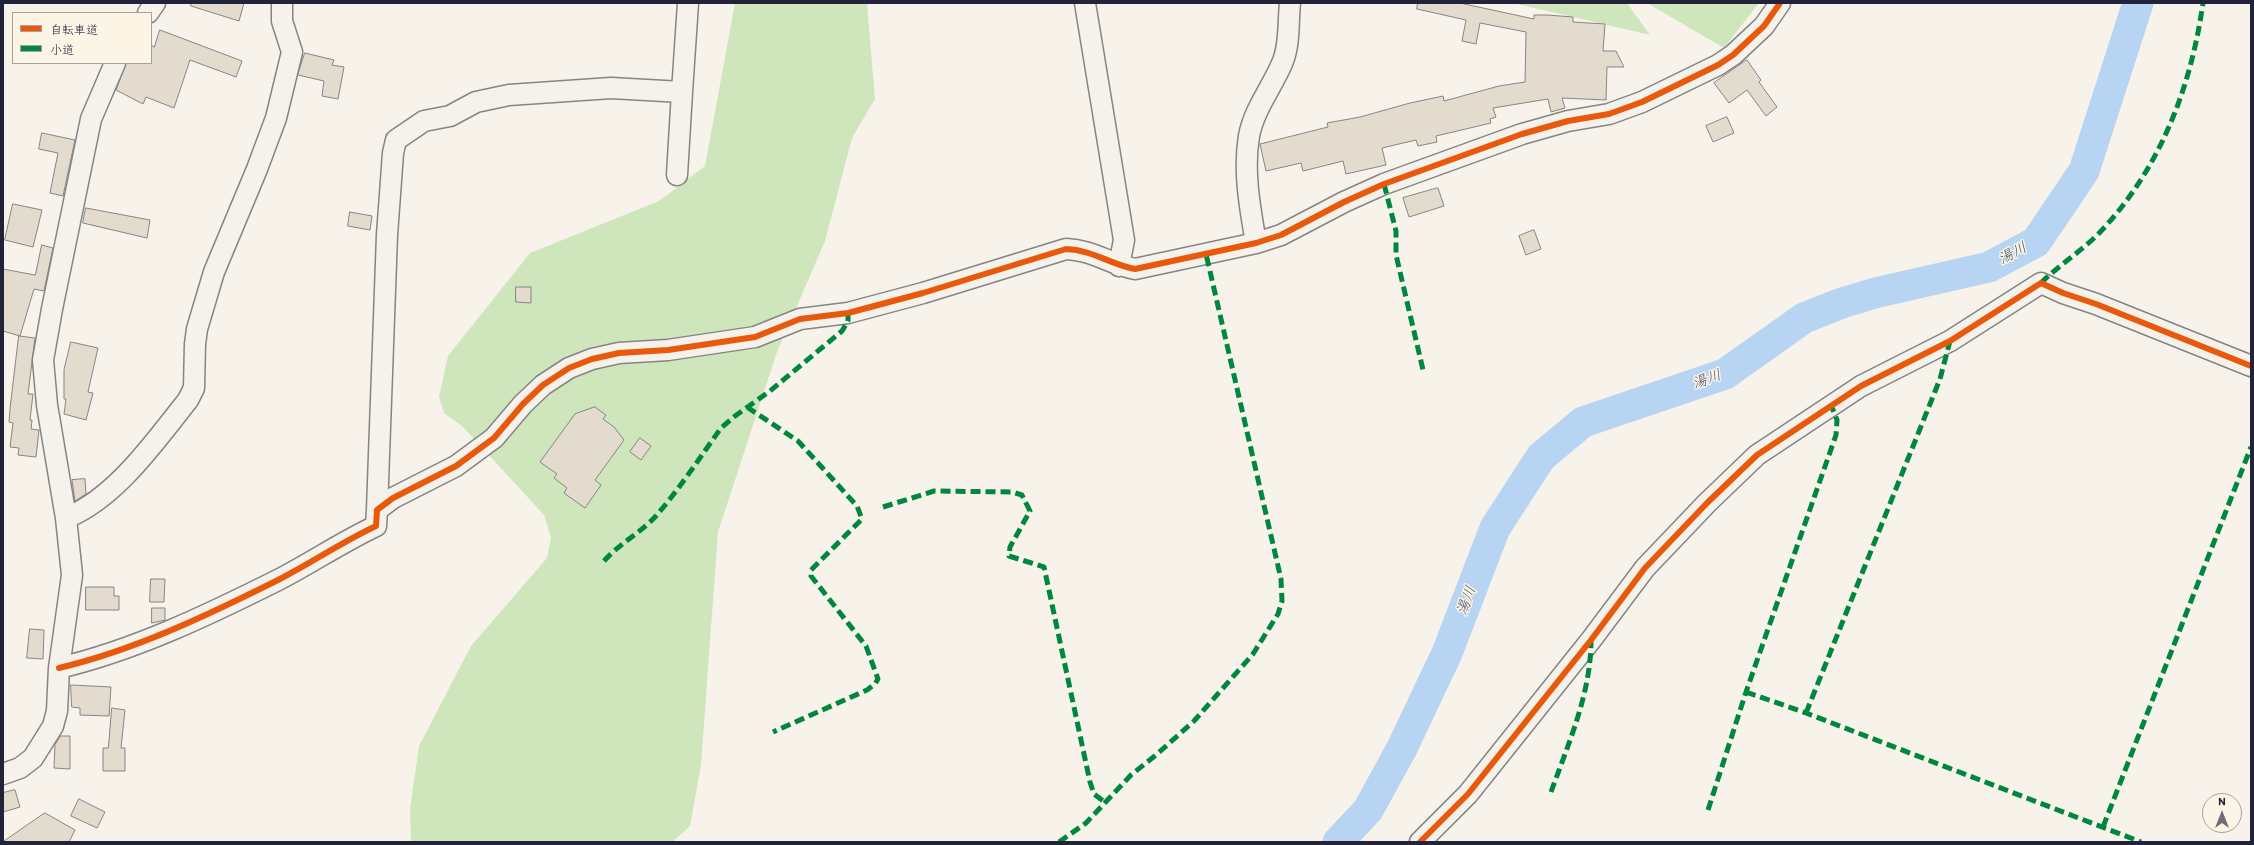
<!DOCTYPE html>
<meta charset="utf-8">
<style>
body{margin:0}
#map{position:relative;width:2254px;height:845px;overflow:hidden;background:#f7f3ea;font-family:Itim,"Klee One",sans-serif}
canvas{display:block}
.frame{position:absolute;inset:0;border:4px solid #22223b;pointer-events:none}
.legend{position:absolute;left:12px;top:12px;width:140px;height:52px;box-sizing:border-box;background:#fcf5e5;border:1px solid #a5a1a1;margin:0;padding:5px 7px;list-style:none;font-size:12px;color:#22223b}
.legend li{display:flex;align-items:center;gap:8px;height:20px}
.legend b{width:20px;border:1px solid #a5a1a1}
.north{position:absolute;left:2202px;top:793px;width:40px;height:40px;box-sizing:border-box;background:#fcf5e5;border:1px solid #a5a1a1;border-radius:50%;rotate:0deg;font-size:11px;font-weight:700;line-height:16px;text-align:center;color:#22223b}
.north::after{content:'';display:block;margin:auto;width:14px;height:18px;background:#6d6b78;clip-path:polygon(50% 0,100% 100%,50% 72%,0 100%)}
</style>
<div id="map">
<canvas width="2254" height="845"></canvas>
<div class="frame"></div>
<ul class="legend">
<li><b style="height:5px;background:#e8590c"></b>自転車道</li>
<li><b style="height:5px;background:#00873e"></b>小道</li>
</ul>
<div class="north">N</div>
</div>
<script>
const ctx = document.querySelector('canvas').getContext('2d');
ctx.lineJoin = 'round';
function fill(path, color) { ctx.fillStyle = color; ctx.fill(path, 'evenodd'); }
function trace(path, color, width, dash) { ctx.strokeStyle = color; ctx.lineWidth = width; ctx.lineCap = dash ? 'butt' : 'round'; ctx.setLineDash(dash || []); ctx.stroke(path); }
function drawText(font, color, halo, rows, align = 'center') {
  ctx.font = font + ' Itim,"Klee One",sans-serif'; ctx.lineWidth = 3; ctx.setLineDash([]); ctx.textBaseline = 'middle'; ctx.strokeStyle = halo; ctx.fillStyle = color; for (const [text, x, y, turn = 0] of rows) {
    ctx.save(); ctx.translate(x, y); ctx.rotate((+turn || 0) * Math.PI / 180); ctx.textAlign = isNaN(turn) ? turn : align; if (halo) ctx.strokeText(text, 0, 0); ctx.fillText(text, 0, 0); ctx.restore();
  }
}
fill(new Path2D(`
 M735,3H867L875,99L852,138L825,241L777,352L718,532L701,765L690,826L672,842H411L410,809L419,746L471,646L547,558L551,538L544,515L463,427L444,413L439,397L448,356L530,253L659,201L705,166Z
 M1513,3H1627L1650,35Z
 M1647,3H1759L1724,48Z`), '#cfe6bd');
trace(new Path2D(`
 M1338,842L1368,810L1402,748L1447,653L1495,528L1541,457L1583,422L1725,374L1804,318L1842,303L1875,293L1989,267L2036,242L2084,171L2138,3`), '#b7d4f2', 31);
const building = new Path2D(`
 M191,3H244L239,21L191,6Z
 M1418,3H1460L1534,19V15H1547L1573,17V22L1605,24L1603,51H1616L1624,67H1607L1606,100L1562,98L1565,108L1551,112L1548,99L1493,108L1496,117L1490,119L1491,123L1436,136L1437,142L1418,146L1416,140L1382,148L1386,165L1346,174L1343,161L1303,171L1301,163L1266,171L1260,144L1328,127L1327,123L1360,117L1410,103L1443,96L1444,101L1499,86L1525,82L1526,32L1480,23L1476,44L1462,41L1466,20L1417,9Z
 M160,30L242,61L236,77L190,60L174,108L146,97L143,104L116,90L126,63H151V45L154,47Z
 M305,53L334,60L332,65L344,67L338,99L322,96L324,81L298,75Z
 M1747,60L1761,80L1759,82L1777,107L1766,116L1747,90L1729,103L1714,83Z
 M1727,117L1734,133L1713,142L1706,126Z
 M42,133L75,140L63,196L50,193L58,153L39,149Z
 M1438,188L1444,206L1409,217L1403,198Z
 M13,204L42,210L33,247L5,240Z
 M86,208L150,220L147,238L83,223Z
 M350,212L372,216L370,230L348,226Z
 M1534,230L1541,249L1526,255L1519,236Z
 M42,245L53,248L44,291L34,289L20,336L3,331V269L35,275Z
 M516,287H531V303L516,302Z
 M19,336L35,338L28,394H33L30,420H32L31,429L39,430L36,457L18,455L19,448L10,447L13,423L9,422L10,409Z
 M71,342L98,348L88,392L93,393L86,420L64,414L66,399H64V370Z
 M595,407L606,415L603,419L614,427L624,440L595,480L601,485L585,508L564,493L567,488L554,478L557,474L540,462L575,414Z
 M640,438L651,446L641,460L630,452Z
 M85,479L86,494L75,501L72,480Z
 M151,579H165L164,602H150Z
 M86,587H114V596H119V610H86Z
 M152,608H165V620L152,623Z
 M30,629L44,630L43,659L27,658Z
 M71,685L111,687L109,716L80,715V708L72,707Z
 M112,708L125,710L121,748H125V771H103V748H108Z
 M61,736H70V769L54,768L55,745Z
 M15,790L20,807L3,812V793Z
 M79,799L105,812L97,828L71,816Z
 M45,813L75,830L69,842H3Z`);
fill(building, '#e2dbce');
trace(building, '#868485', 1);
const minor = new Path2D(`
 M1085,3L1124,240L1119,266
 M148,13L155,3
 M677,175L682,92
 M1256,243C1250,208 1243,171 1249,136C1254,109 1273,86 1283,61C1290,43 1288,21 1290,3
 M377,510L387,235L393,153L396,140L424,121L450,116L476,102L509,95L611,88L682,92L688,3
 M66,518C116,498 155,441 188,400L194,388L195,344L197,329L214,272L257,169L276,118L292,52L282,21V3
 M59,668C135,650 208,615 278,580C311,563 342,542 376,526L377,510L393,498L456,466L494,438L523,404L543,385L569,368L592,359L619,353L668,350L755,337L800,319L848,313L923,293L1066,249C1093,250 1109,264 1135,269L1256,243L1281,235L1344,202L1384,184L1522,134L1568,121L1609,114L1642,102L1718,65L1733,55L1764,26L1780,3
 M3,774L20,768L33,758L53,726L57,711L59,668L72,575L66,518L47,405L43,360L52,309L91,119L115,63
 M1420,842L1468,794L1591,640L1645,568L1707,503L1757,455L1861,386L1950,341L2041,283L2063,293L2096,304L2251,366`);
trace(minor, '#868485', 23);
trace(minor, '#f5f2ec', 20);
trace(new Path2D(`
 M1384,184L1396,231V255L1424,374
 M2041,283C2060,264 2085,249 2103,229C2161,166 2191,87 2203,3
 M747,407L798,441L857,506L862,519L811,570V576L866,646L878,679L875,684L867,690L773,732
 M883,507L934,491L1012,492L1022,495L1030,511L1010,547L1009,556L1044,567L1090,782L1094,794L1106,803
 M604,561C619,544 640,533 655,517C678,491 701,456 721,428L735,416L770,391L842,331L848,321V313
 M1746,692L1806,713L2141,842
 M1806,713L1940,379L1950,341
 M1551,792C1569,742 1591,693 1591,640
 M1708,810L1746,692L1836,435L1837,420L1831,405
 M2103,827L2251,447
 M1059,842L1086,823L1131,775L1156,755L1194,721L1253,654L1278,614L1282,601L1281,579L1206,254`), '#00873e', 5, [10, 5]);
trace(new Path2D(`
 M59,668C135,650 208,615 278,580C311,563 342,542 376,526L377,510L393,498L456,466L494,438L523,404L543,385L569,368L592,359L619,353L668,350L755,337L800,319L848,313L923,293L1066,249C1093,250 1109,264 1135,269L1256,243L1281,235L1344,202L1384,184L1522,134L1568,121L1609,114L1642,102L1718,65L1733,55L1764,26L1780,3
 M1420,842L1468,794L1591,640L1645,568L1707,503L1757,455L1861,386L1950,341L2041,283L2063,293L2096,304L2251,366`), '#e8590c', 6);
drawText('italic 15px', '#465473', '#fcf5e5', [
 ["湯川",2013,254,-28],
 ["湯川",1707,380,-20],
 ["湯川",1467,601,-69]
]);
</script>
